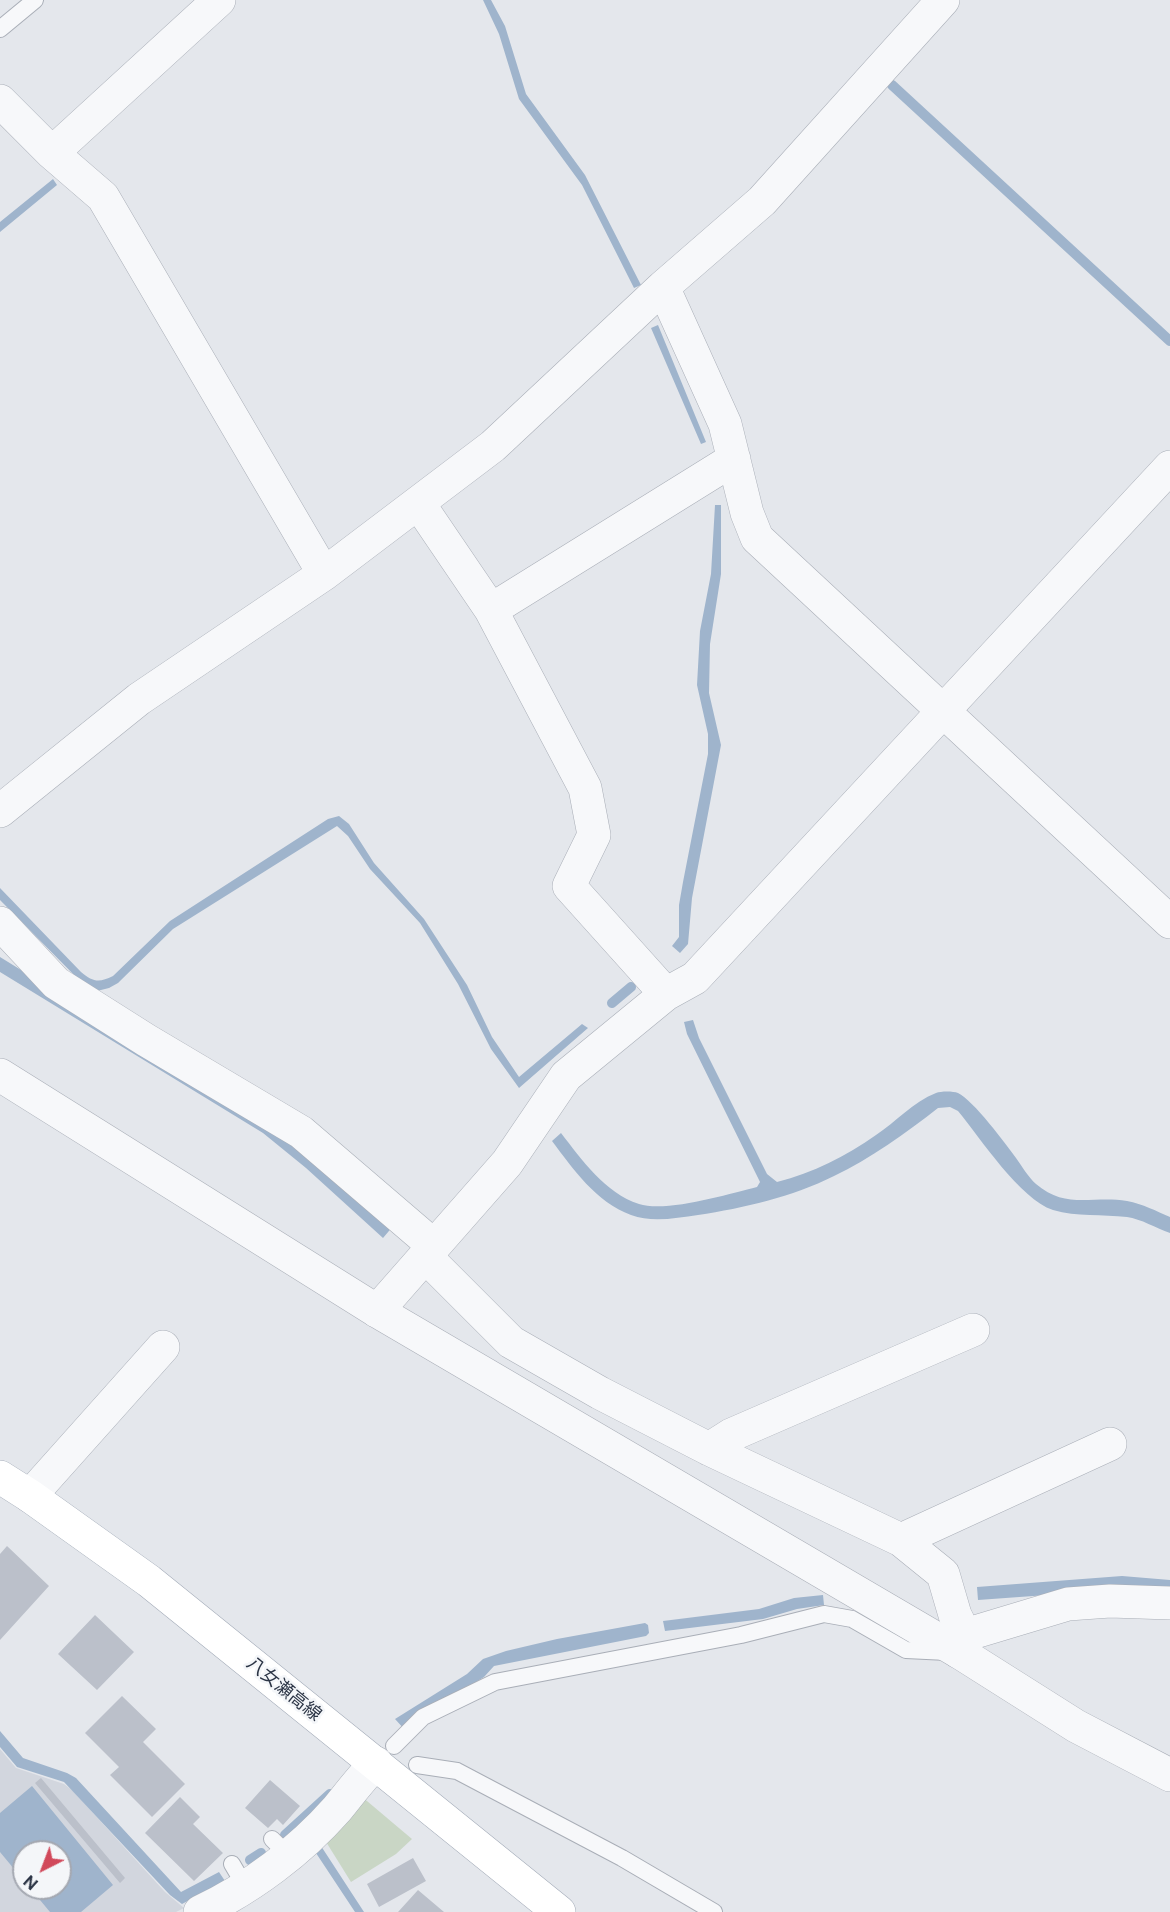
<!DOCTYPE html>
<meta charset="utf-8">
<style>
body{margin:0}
#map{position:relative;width:1170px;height:1912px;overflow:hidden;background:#e4e7ec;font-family:"Public Sans",sans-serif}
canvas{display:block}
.north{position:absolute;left:12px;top:1840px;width:60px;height:60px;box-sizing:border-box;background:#f4f6f9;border:2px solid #a4a8b1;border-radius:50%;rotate:222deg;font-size:16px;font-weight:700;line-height:24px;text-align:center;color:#2b3445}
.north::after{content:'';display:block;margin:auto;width:21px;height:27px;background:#d1495b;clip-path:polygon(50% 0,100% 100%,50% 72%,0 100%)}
</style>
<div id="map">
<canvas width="1170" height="1912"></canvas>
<div class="north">N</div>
</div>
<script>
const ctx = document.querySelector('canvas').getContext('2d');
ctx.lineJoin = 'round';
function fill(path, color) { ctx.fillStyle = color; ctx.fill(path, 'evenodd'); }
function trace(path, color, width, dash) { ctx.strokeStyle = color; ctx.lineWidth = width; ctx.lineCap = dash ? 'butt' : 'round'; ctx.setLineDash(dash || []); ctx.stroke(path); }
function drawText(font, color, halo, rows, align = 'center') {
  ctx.font = font + ' "Public Sans","Noto Sans JP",sans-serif'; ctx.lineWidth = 5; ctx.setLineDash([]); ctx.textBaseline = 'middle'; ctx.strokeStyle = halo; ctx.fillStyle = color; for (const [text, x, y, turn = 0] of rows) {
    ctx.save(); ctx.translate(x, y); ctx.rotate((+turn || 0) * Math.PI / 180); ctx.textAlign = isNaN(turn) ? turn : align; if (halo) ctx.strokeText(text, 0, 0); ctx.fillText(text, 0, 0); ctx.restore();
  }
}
fill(new Path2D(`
 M0,1749L16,1768L64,1784L73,1791L165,1892L184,1908L176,1912H0ZM24,1852H60V1888H24Z`), '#d2d6de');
fill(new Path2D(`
 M361,1796L412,1839L396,1854L351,1882L323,1837Z`), '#c9d6c5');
fill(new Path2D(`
 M483,0H491L505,26L526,94L585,175L641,285L634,288L582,185L519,99L499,34Z
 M53,179L57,185L0,232V222Z
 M658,325L706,442L701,444L651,328Z
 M715,505H721V574L710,644L709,693L721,745L692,898L688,944L680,953L672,946L679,937V905L683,882L708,754V734L697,685L700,631L711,574Z
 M339,816L349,824L374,863L424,919L467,985L492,1037L519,1077L582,1024L588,1028L519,1088L491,1049L458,984L420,923L370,869L348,836L337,826L173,929L118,983L109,988L97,991L82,983L0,900V888L81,972C93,982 99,983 113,976L170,921L328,819Z
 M0,957L293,1138L394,1225L383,1238L306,1168L263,1133L0,972Z
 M693,1020L699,1038L767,1174L777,1182C813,1173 846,1156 876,1135C896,1122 913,1102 936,1093C941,1091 953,1091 958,1093C973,1100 1006,1144 1016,1158C1022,1166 1028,1177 1036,1184C1066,1210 1093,1195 1127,1201C1143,1204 1156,1211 1170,1217V1233C1156,1228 1141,1219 1127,1217C1102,1214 1077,1217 1053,1210C1020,1199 981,1139 958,1111L950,1107L938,1108C906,1133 870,1159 834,1176C792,1197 744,1208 698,1215C676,1218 652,1223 631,1215C596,1202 573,1169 552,1141L561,1133C582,1160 605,1193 639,1204C666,1213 728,1194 757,1187L760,1182L687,1034L684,1022Z
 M1122,1576L1170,1580V1592L1047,1595L978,1600L977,1587Z
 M823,1595L824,1605L797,1609L763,1619L665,1631L663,1621L759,1609L794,1598Z
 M645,1623L648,1625L649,1633L646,1636L494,1666L484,1677L433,1709L405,1730L395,1719L467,1674L483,1659L506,1651L557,1639Z
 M0,1731L23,1758L67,1773L76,1778L181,1892L219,1872L225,1881L182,1904L170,1895L64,1782L17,1767L0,1747Z
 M32,1786L113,1885L81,1912H50L30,1888H60V1852H24V1881L0,1852V1813Z
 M321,1846L364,1912H355L314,1850Z`), '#9fb4cc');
trace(new Path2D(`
 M892,85L1170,341
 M612,1003L631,987
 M285,1835L330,1794
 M250,1860L261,1853`), '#9fb4cc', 10);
fill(new Path2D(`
 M7,1546L49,1586L0,1640V1554Z
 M95,1615L134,1652L97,1690L58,1654Z
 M122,1696L156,1729L143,1742L185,1784L152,1817L110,1775L119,1767L85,1733Z
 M41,1778L125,1878L120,1883L35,1783Z
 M270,1780L300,1806L283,1825L277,1819L268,1828L245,1808Z
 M180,1797L200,1817L193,1824L223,1853L194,1881L145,1833Z
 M413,1858L426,1881L379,1907L367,1884Z
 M418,1890L444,1912H398Z`), '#bbc0ca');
const service = new Path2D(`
 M0,29L35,0
 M394,1746L423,1717L495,1682L741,1635L824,1614L852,1619L906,1650L947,1652
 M417,1765L457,1771L622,1858L714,1912
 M272,1839L288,1855
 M232,1864L245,1886`);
const minor = new Path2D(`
 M0,101L52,153L103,197L324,574
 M52,153L219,0
 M663,287L725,424L747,513L757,538L1170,922
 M419,504L491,610L585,788L594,835L569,886L666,994
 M491,610L734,459
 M0,811L139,699L324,574L493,446L663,287L762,201L943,0
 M0,923L56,983L146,1040L301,1132L434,1246
 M425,1256L511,1342L600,1393L709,1449L901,1540L943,1574L955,1615L965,1635
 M377,1311L507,1163L566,1076L666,994L695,978L1170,467
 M709,1449L731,1435L973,1330
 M30,1496L163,1347
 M901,1540L1110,1444
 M959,1652L965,1635L1068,1604L1110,1601L1170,1603
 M200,1912C251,1888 300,1851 337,1809C350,1793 362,1777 376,1763`);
const tertiary = new Path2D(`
 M0,1075L377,1311L959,1652L1076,1726L1170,1775`);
const primary = new Path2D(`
 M0,1477L30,1496L149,1581L559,1912`);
trace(service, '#a9aeb7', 18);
trace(minor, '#a9aeb7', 34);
trace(tertiary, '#a9aeb7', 34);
trace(primary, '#a3abb8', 34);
trace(service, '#f7f8fa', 16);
trace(minor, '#f7f8fa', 33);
trace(tertiary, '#f7f8fa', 33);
trace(primary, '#fff', 33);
drawText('18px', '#2b3445', '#f4f6f9', [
 ["八女瀬高線",284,1689,39]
]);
</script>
